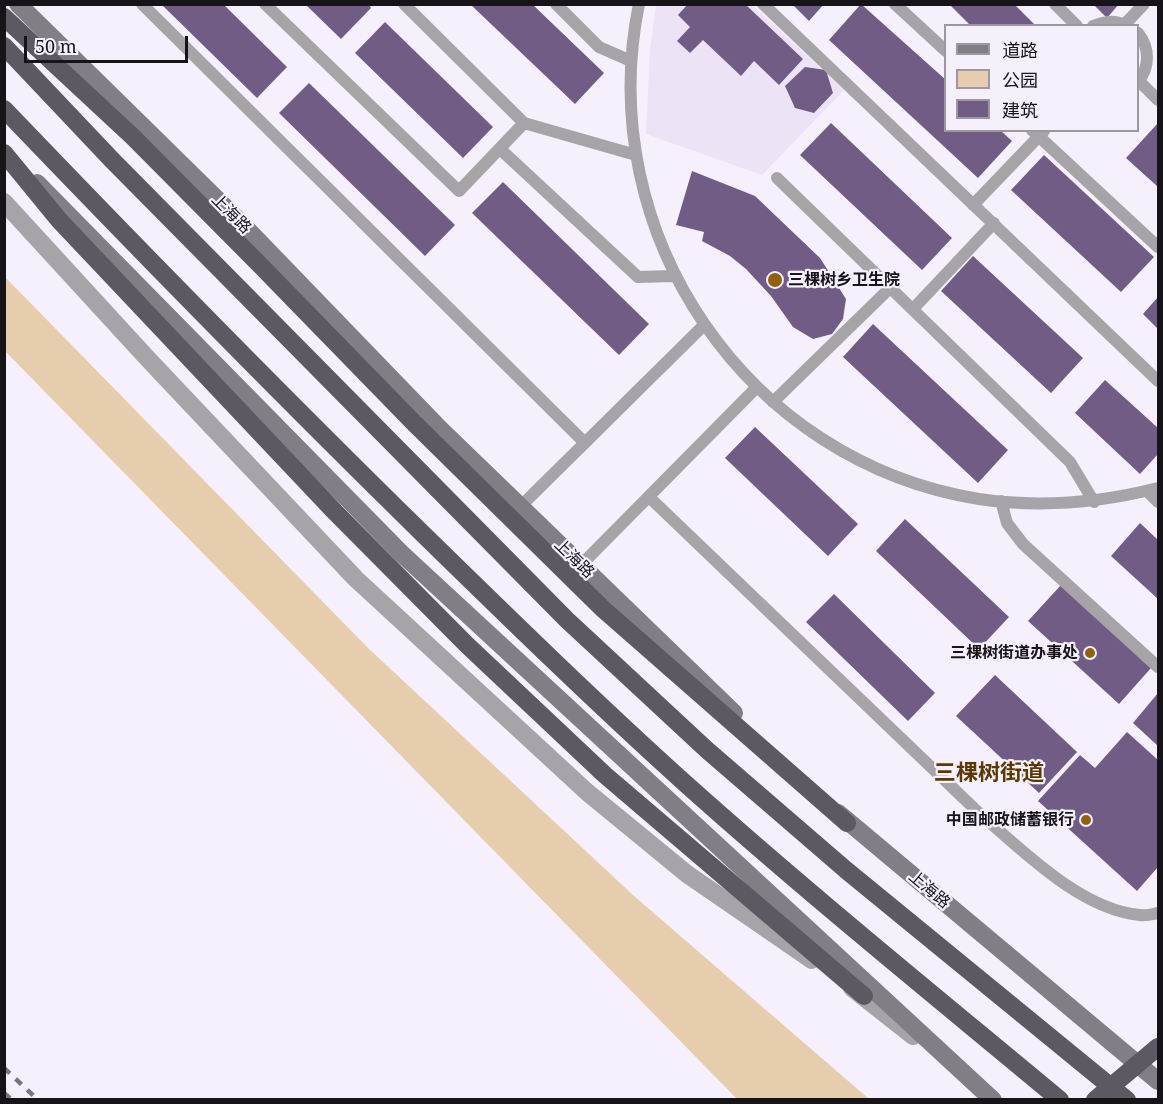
<!DOCTYPE html>
<meta charset="utf-8">
<style>
body{margin:0}
#map{position:relative;width:1163px;height:1104px;overflow:hidden;background:#f6effc;font-family:"Noto Serif","Noto Sans SC",serif}
canvas{display:block}
.frame{position:absolute;inset:0;border:6px solid #161418;pointer-events:none}
.legend{position:absolute;left:944px;top:24px;width:195px;height:108px;box-sizing:border-box;background:#f6effc;border:2px solid #9c97a1;margin:0;padding:8px 10px;list-style:none;font-size:18px;color:#161418}
.legend li{display:flex;align-items:center;gap:12px;height:30px}
.legend b{width:30px;border:2px solid #9c97a1}
.scale{position:absolute;left:24px;top:36px;width:164px;height:27px;box-sizing:border-box;border:3px solid #161418;border-top:0;padding-left:8px;font-size:18px;line-height:21px;white-space:nowrap;color:#161418;-webkit-text-stroke:4px #f6effc;paint-order:stroke}
</style>
<div id="map">
<canvas width="1163" height="1104"></canvas>
<div class="frame"></div>
<ul class="legend">
<li><b style="height:8px;background:#827e86"></b>道路</li>
<li><b style="height:16px;background:#e5cdae"></b>公园</li>
<li><b style="height:16px;background:#715c86"></b>建筑</li>
</ul>
<div class="scale">50 m</div>
</div>
<script>
const ctx = document.querySelector('canvas').getContext('2d');
ctx.lineJoin = 'round';
function fill(path, color) { ctx.fillStyle = color; ctx.fill(path, 'evenodd'); }
function trace(path, color, width, dash) { ctx.strokeStyle = color; ctx.lineWidth = width; ctx.lineCap = dash ? 'butt' : 'round'; ctx.setLineDash(dash || []); ctx.stroke(path); }
function drawText(font, color, halo, rows, align = 'center') {
  ctx.font = font + ' "Noto Serif","Noto Sans SC",serif'; ctx.lineWidth = 4.5; ctx.setLineDash([]); ctx.textBaseline = 'middle'; ctx.strokeStyle = halo; ctx.fillStyle = color; for (const [text, x, y, turn = 0] of rows) {
    ctx.save(); ctx.translate(x, y); ctx.rotate((+turn || 0) * Math.PI / 180); ctx.textAlign = isNaN(turn) ? turn : align; if (halo) ctx.strokeText(text, 0, 0); ctx.fillText(text, 0, 0); ctx.restore();
  }
}
fill(new Path2D(`
 M656,5H752L844,90L762,175L646,134L650,51Z`), '#ece3f7');
fill(new Path2D(`
 M4,276L368,648L634,896L869,1099H737L5,351Z`), '#e5cdae');
fill(new Path2D(`
 M161,4H223L287,67L257,98Z
 M305,4H368L371,8L341,39Z
 M470,4H532L604,73L575,104Z
 M688,4H745L803,59L779,85L754,61L741,76L703,40L690,53L677,41L690,27L678,15Z
 M792,4H824L809,21Z
 M861,4L946,80V130H1000L1012,141L978,178L829,40Z
 M949,4H1014L1036,26H971Z
 M1093,4H1119L1107,18Z
 M385,22L493,127L463,158L355,53Z
 M805,67L826,70L833,93L814,113L795,108L785,86Z
 M309,83L455,225L425,256L279,113Z
 M831,123L952,238L922,270L800,155Z
 M1158,123V187L1126,158Z
 M1044,155L1154,257L1121,292L1011,190Z
 M692,171L755,196L820,258L846,299L843,319L832,334L813,339L793,327L771,296L746,269L730,256L702,241L704,232L676,225Z
 M503,182L649,324L619,355L472,213Z
 M973,256L1083,358L1051,393L941,291Z
 M1158,297V329L1143,314Z
 M873,324L1008,450L978,483L843,357Z
 M1105,380L1158,428V454L1140,474L1075,413Z
 M755,427L858,524L828,556L725,458Z
 M905,519L1009,617L979,649L876,551Z
 M1140,523L1158,540V599L1111,556Z
 M1061,585L1151,668L1119,704L1028,621Z
 M834,594L935,693L908,721L806,622Z
 M995,675L1077,752L1039,793L956,716Z
 M1158,693V746L1133,723Z
 M1127,732L1158,760V867L1137,891L1038,801L1080,755L1095,768Z`), '#715c86');
trace(new Path2D(`
 M142,4L585,443
 M265,4L459,191L524,123
 M404,4L524,123L636,155
 M556,4L599,47L631,61
 M639,4C592,234 747,462 979,499C1040,508 1099,503 1158,488
 M763,4L1158,381
 M895,4L946,51
 M1055,4L1077,26
 M1125,24L1144,4
 M1093,26C1105,21 1115,20 1128,26
 M1138,33C1150,48 1150,67 1138,82
 M1139,81L1158,100
 M1032,130L1158,247
 M500,149L638,277L675,276
 M777,178L1070,462L1094,502
 M973,205L1044,131
 M913,309L994,223
 M773,402L890,288
 M1147,491L1158,502
 M649,497L979,813C1022,850 1081,910 1140,915C1146,916 1153,914 1158,913
 M1001,501L1007,523L1023,544L1158,667
 M520,507L704,325
 M581,565L757,387`), '#a7a4a9', 12);
trace(new Path2D(`
 M4,202L148,359L356,579L587,792L687,874L812,960
 M852,988L913,1036`), '#a7a4a9', 18);
trace(new Path2D(`
 M18,4L240,222L440,429L734,713
 M37,183L401,553L993,1100
 M838,813L1158,1081`), '#827e86', 18);
trace(new Path2D(`
 M4,17L133,137L261,266L415,424L603,609L847,823
 M4,109C142,253 281,395 423,534C510,619 597,704 687,785C809,894 935,996 1060,1100
 M4,153L59,220L335,512L467,645L605,775L864,996
 M1095,1100L1158,1047`), '#5d5862', 18);
trace(new Path2D(`
 M4,1068L38,1100
 M4,1093L12,1100`), '#79757d', 4.5, [8, 8]);
trace(new Path2D(`
 M4,46L112,160L567,620L707,750L846,870L1127,1100`), '#5d5862', 18);
for (const [x, y, r, color] of [
 [775,280,8,"#92610f"],
 [1090,653,6,"#92610f"],
 [1086,820,6,"#92610f"]
]) { const dot = new Path2D(); dot.arc(x, y, r, 0, 2 * Math.PI); ctx.fillStyle = color; ctx.fill(dot); trace(dot, '#f6effc', 2); }
drawText('16px', '#161418', '#f6effc', [
 ["上海路",231,214,45],
 ["上海路",574,559,44],
 ["上海路",929,890,40]
]);
drawText('bold 16px', '#161418', '#f6effc', [
 ["三棵树乡卫生院",788,280,"left"],
 ["三棵树街道办事处",1078,653],
 ["中国邮政储蓄银行",1074,820]
], 'right');
drawText('bold 22px', '#5b3900', '#f6effc', [
 ["三棵树街道",989,774]
]);
</script>
